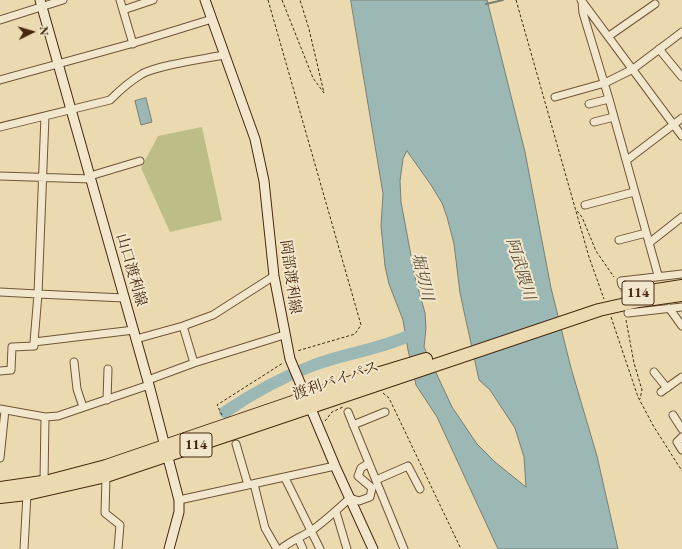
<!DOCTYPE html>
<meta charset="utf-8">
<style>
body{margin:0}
#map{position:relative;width:682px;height:549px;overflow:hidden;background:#ebdab0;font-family:"EB Garamond",serif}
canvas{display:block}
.north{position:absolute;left:12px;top:12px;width:40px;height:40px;-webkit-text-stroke:3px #f2e7cc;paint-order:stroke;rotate:85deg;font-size:11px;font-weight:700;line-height:16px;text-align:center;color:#46280f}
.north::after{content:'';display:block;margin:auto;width:14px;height:18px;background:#46280f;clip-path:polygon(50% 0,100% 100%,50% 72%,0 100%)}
</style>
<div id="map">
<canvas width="682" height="549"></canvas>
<div class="north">N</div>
</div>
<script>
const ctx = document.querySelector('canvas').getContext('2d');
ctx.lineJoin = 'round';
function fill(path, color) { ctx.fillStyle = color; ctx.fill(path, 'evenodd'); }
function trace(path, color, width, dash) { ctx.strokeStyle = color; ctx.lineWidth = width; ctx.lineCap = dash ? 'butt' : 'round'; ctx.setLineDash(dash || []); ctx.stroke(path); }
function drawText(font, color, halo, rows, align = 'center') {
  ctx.font = font + ' "EB Garamond","Noto Serif JP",serif'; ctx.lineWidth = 4; ctx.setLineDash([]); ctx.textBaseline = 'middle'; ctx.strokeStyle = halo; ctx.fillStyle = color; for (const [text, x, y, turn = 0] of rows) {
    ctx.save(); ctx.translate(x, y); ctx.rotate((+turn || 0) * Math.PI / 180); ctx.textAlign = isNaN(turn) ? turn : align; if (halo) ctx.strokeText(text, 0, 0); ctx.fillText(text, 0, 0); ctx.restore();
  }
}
fill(new Path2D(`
 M202,127L222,220L170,232L141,168L158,136Z`), '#bdbe87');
const water = new Path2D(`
 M351,0H487L525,152L551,288L571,368L597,456L618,549H498L437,417L416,385L408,350L403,320L389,284L385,266L381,226L383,194ZM407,151L431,185L442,203L447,217L454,244L460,293L479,380L490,390L515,428L524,457L526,487L495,462L477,444L452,407L424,347L426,328L425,313L415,277L401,202L400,181L403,159Z
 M146,98L152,122L141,125L135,101Z`);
fill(water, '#9bb8b5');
trace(water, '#797e73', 1);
trace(new Path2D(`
 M486,4L503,0`), '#797e73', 2);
trace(new Path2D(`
 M225,412C253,393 282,377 314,365C346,353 382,349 413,334V326`), '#9bb8b5', 12);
trace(new Path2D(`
 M622,285L627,307`), '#cab690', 7, [7, 3.5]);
const street = new Path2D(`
 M120,0L133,44
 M581,0L682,136
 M582,1L583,13L609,99L658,275
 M123,10L153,0
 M0,20L63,0
 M609,36L655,4
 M659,49L682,77
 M0,80L134,43L212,19
 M555,97L605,83L633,69L682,32
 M589,104L609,99
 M594,122L614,117
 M0,127L110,100C118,92 132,80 142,74C158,65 204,59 224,55
 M627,160L682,118
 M0,176L91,179
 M90,176L140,161
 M585,205L634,192
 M619,240L646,233
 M649,243L682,217
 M622,285L621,281L682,274
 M0,292L38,294L45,116
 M124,298L38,294L34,342L134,330
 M669,308L682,326
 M628,313L682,307
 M183,326L194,363
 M136,339L183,326L213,315L274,276
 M74,362L77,389L83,407
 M0,371L11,370L12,347L34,346V342
 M654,372L667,388
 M148,380L194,363L284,335
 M661,392L682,377
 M107,400L108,369
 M0,409L45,417L58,416L149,385
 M348,412L404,549
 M673,415L682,429
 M353,425L385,412
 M682,437L677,442L682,450
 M236,444L248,485
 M0,458L5,410
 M106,476L105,513L120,525L118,549
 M285,478L320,549
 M376,480L408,466L420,489
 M44,481L45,417
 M254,484L265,528L277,549
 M179,500L335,466
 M336,512L347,549
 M298,538L303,549
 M24,549L27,494
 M281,549C290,541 301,537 311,531C325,521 337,510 350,498L359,501L370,497L372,488L358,476L361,468L369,463`);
const secondary = new Path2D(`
 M40,0L149,385L179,500V512L169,549
 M205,0L255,139L264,181L274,276L290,359L335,466L373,549`);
const highway = new Path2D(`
 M650,291L682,286
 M0,488L49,481L106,466L357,380L426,359
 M0,497L27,494L106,476L599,310L639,301L682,295`);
trace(street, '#6f5437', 9);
trace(secondary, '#46280f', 11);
trace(highway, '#46280f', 14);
trace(new Path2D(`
 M268,0L361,325L355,334L297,351
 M282,0L313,78L324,93L309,29L300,0
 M516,0L589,257L604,299
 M577,211L582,217L596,251L614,277
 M611,317L638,397L654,427L682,471
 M626,320L634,363L642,390L640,399
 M383,393L389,398L461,549
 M222,415L217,405L283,363
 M325,421L332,412L343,407`), '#46280f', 1, [3, 2]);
trace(street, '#f2e7cc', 7);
trace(secondary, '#f2e7cc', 9);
trace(highway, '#ebdab0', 12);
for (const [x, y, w] of [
 [638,293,32],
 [196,445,32]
]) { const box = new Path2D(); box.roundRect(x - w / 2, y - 12, w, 24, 3); ctx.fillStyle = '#f2e7cc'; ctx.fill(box); trace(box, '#46280f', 1); }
drawText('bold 14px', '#46280f', null, [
 ["114",638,293],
 ["114",196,445]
]);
drawText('15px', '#46280f', '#f2e7cc', [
 ["山口渡利線",131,270,74],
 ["岡部渡利線",290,277,82],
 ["渡利バイパス",336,381,-19]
]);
drawText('italic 16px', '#5b4c38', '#f2e7cc', [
 ["阿武隈川",520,269,73],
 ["堀切川",422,277,77]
]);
</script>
